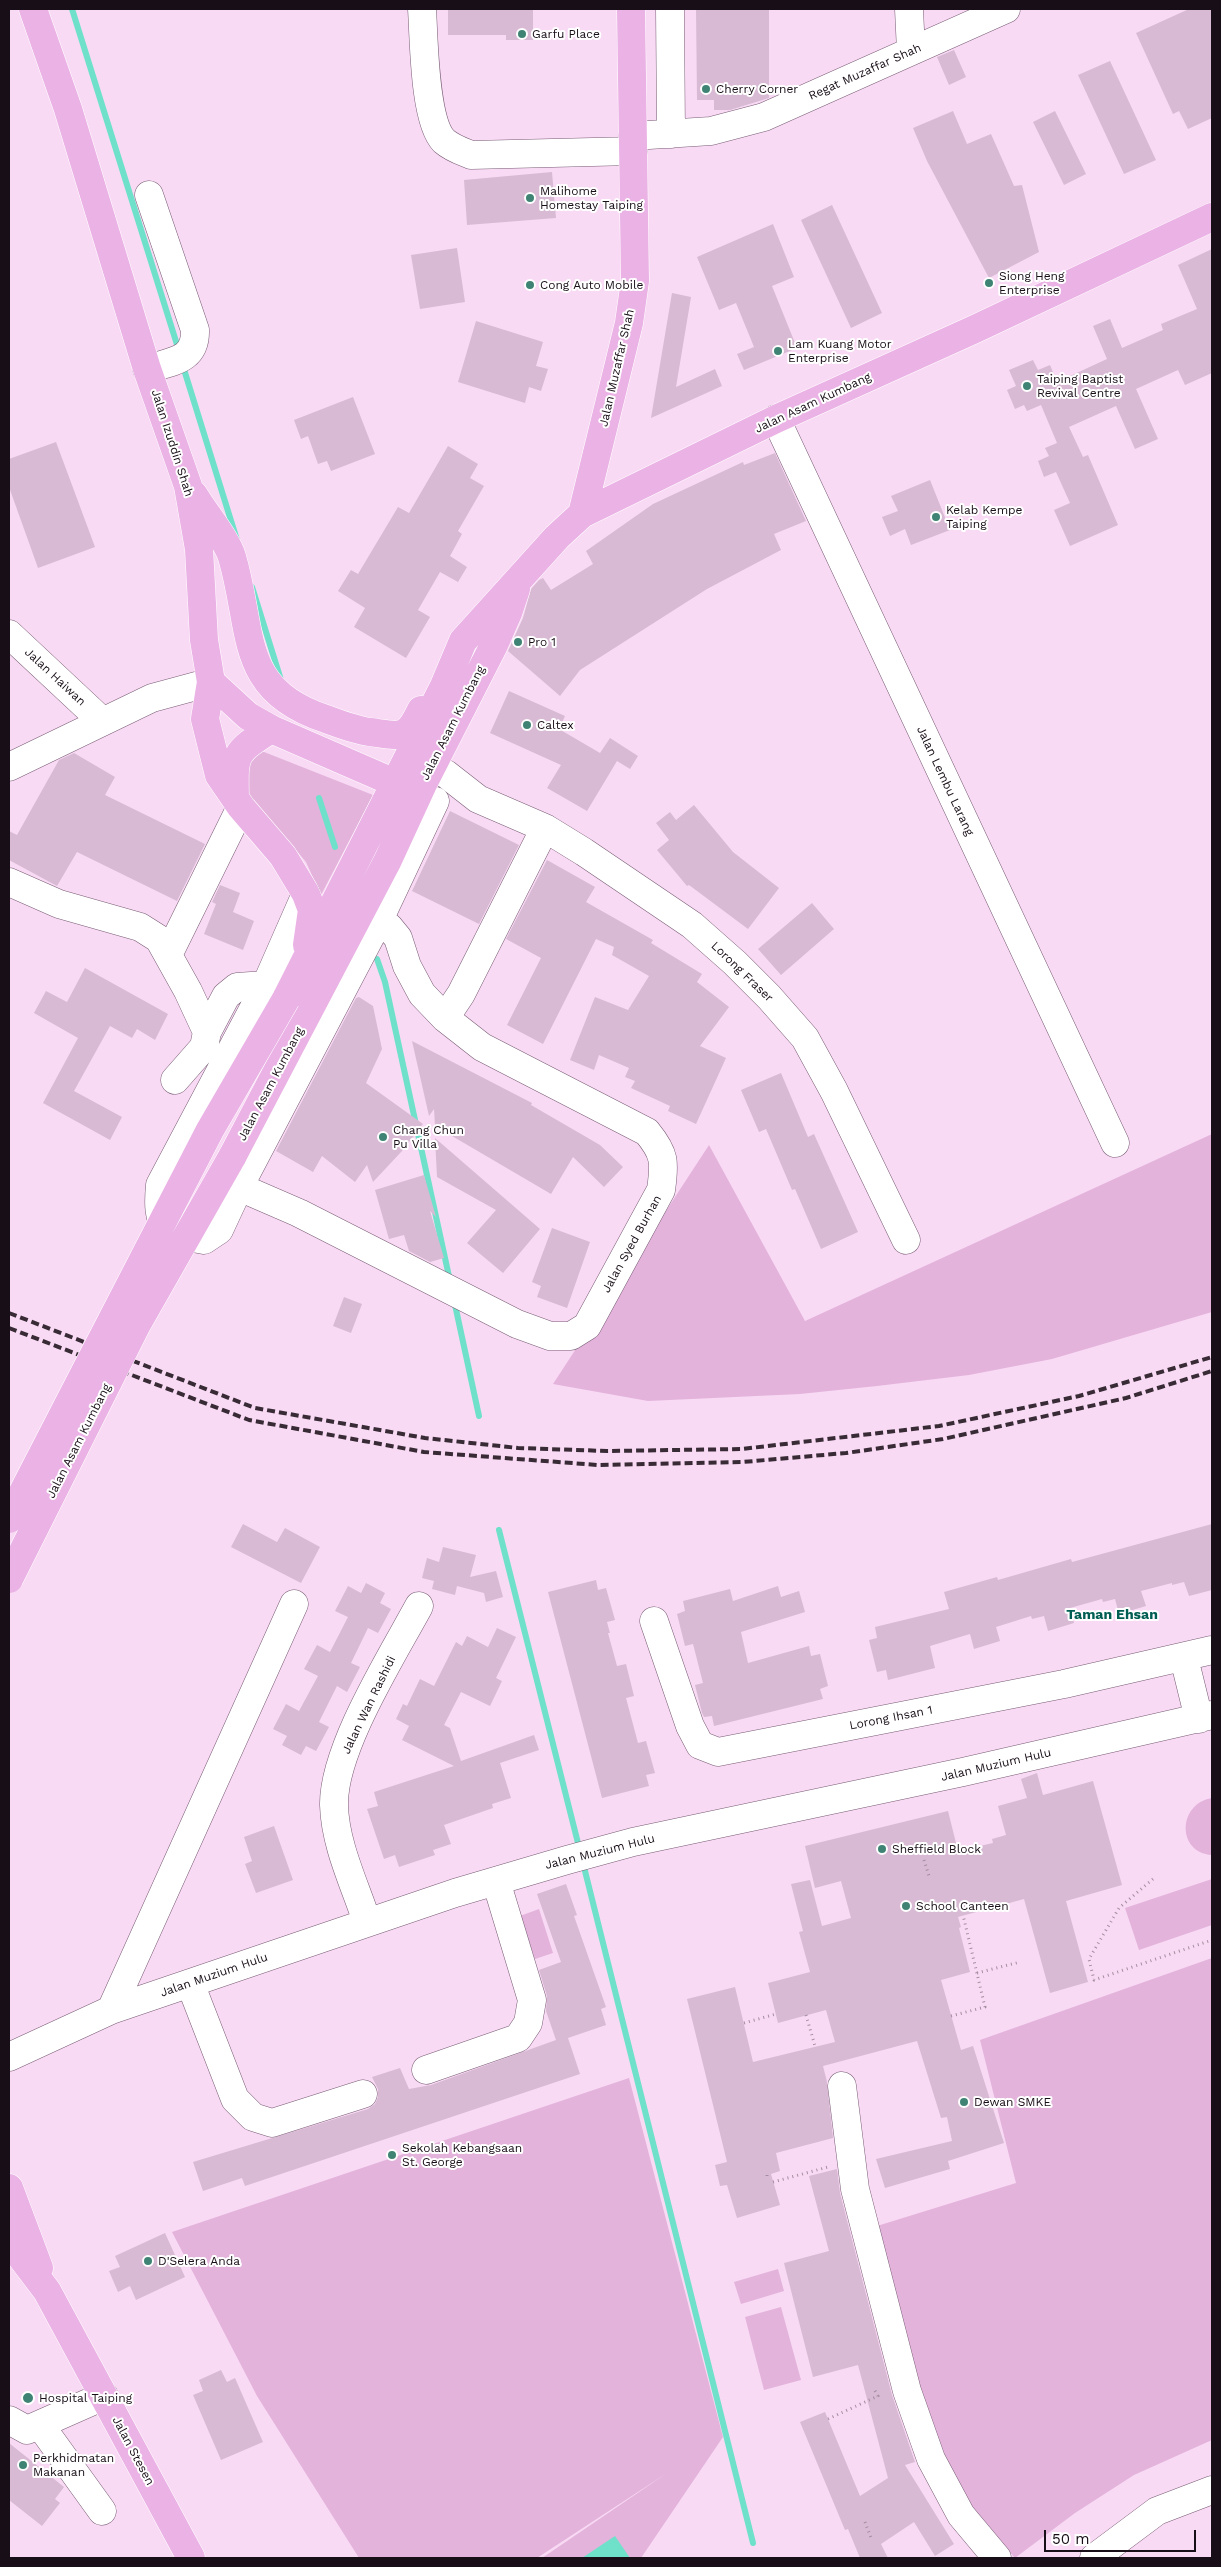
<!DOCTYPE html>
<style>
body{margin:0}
#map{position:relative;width:1221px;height:2567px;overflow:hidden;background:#f9daf4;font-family:"Work Sans",sans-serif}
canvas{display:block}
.frame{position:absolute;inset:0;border:10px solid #180e17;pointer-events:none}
.scale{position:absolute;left:1044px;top:2530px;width:152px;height:22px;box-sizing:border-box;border:2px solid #180e17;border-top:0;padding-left:6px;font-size:15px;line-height:18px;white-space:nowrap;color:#180e17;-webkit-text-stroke:4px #fff;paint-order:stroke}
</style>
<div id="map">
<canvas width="1221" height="2567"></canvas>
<div class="frame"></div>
<div class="scale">50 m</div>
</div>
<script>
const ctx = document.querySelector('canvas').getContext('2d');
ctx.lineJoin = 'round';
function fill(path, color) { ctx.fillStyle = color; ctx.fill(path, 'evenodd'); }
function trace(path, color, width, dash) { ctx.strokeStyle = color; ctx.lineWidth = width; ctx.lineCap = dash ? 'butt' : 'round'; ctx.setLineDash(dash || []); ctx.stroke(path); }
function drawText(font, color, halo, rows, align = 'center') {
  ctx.font = font + ' "Work Sans",sans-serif'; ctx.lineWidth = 4; ctx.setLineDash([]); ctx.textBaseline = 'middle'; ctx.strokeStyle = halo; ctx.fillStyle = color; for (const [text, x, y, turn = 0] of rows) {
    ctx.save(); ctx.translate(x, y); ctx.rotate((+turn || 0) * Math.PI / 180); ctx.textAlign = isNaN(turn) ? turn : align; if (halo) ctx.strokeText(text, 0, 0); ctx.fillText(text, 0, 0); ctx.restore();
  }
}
fill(new Path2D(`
 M254,748L373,795L321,895L306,862L244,788Z
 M1212,1134V1312L1052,1359L969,1375L877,1386L800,1394L648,1401L553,1384L709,1145L805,1321Z
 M1212,1798V1855C1177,1853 1177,1804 1212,1798Z
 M1212,1879V1925L1139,1950L1125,1908Z
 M539,1909L553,1953L535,1959L520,1916Z
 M1212,1958V2440L1134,2475L1075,2513L1015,2558L973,2512L922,2410L877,2226L1016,2183L980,2040Z
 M629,2078L723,2437L641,2558H542L667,2473L537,2558H359L257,2396L172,2232Z
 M778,2269L784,2291L741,2304L734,2282Z
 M781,2307L801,2380L764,2390L745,2317Z`), '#e3b3dc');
fill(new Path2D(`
 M615,2536L630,2558H582Z`), '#6fe1ca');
trace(new Path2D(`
 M72,9L179,351
 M182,363L237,540
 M252,587L281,680
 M319,798L335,847
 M377,959L385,982L450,1281
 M454,1300L479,1416
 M499,1530L580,1851
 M583,1863L753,2543`), '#6fe1ca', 6);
fill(new Path2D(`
 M448,9H533V40H506V35H448Z
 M696,9H769V98L730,110H714V100H697Z
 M1189,9H1212V118L1188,129L1179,111L1173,114L1136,33Z
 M954,50L966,77L949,85L937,57Z
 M1110,61L1156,160L1124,174L1078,75Z
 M953,111L967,144L991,134L1014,186L1022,185L1039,252L989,278L927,161L913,128Z
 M1055,111L1086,174L1064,185L1033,122Z
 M552,172L556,218L467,225L464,180Z
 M832,205L882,313L851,328L801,220Z
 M773,224L794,277L772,286L797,348L744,370L737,354L754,347L736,303L719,310L697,257Z
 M457,248L465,302L420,309L411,255Z
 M1212,249V373L1185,385L1178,370L1136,389L1158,439L1135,449L1116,406L1069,427L1083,457L1088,455L1118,525L1070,546L1054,510L1070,503L1056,472L1044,477L1038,461L1049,456L1045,448L1057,443L1041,405L1027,411L1024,405L1015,409L1007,390L1016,386L1009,370L1033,360L1038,370L1050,365L1057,382L1107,359L1093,326L1110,319L1122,348L1163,330L1161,324L1197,309L1178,265Z
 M672,293L691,297L676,387L715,369L722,386L651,418Z
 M476,321L543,342L536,366L548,369L541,391L529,387L525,403L458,382Z
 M353,397L375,454L331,471L327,461L318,464L308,436L301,439L294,420Z
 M56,442L95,547L38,568L9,487V459Z
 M448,446L478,464L470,478L484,486L458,531L462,534L450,556L467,567L458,582L440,572L418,610L430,617L406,658L354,627L365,608L338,591L351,570L358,574L398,507L409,513Z
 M775,453L806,521L774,534L781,550L707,589L580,670L560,696L508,651L523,618L531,589L539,580L543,578L551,590L593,564L586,551L653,504L743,462L744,465Z
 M930,480L950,530L911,545L905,529L890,536L882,517L898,511L891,496Z
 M509,691L565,716L559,729L600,753L610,738L638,756L630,769L617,761L587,811L547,788L561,765L490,733Z
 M74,753L115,777L105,795L205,844L177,901L77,852L57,886L9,860V831L17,835L59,760Z
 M694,805L733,852L779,888L748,929L689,885L687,886L657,850L669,840L656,823L670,812L676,820Z
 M450,811L519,845L479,924L412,891Z
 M547,860L595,887L586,902L653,940L651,943L702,974L697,982L729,1007L700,1046L726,1058L696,1124L668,1111L670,1106L631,1088L635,1081L625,1077L629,1068L599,1055L594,1070L570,1060L595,997L628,1010L649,976L612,955L614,947L596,939L543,1044L507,1025L541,958L506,939Z
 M220,885L240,893L233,912L254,921L243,950L204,934L216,904L212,902Z
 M812,903L834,929L781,975L758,949Z
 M85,968L168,1014L155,1040L137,1029L132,1038L110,1026L74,1091L122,1117L110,1140L43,1103L78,1038L34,1013L46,991L67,1002Z
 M359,997L373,1006L382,1049L366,1083L423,1124L402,1151L373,1182L367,1165L355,1182L322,1156L313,1172L276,1151L356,998Z
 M412,1041L532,1103L531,1105L600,1145L623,1167L604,1187L573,1157L551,1194L435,1126L434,1109L429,1116Z
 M781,1073L808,1137L814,1134L858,1232L821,1249L795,1189L792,1190L766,1129L759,1132L741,1090Z
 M435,1138L540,1229L503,1273L467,1243L496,1210L437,1177Z
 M424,1175L436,1217L430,1211L444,1258L430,1262L409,1251L404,1235L389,1239L375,1190Z
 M552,1228L590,1242L567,1308L537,1297L541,1286L532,1282Z
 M344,1297L362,1304L351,1333L333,1326Z
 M243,1524L277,1542L285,1528L320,1547L301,1583L231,1547Z
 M1212,1524V1590L1189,1596L1184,1582L1172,1585V1583L1141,1591L1146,1606L1119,1614L1115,1599L1103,1602L1102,1599L1070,1608L1074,1623L1048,1631L1044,1616L1032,1619L1031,1616L996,1627L1000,1641L974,1649L970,1634L930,1646L935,1668L888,1680L886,1670L877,1672L869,1640L877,1638L875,1627L949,1609L944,1592L997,1577L998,1580L1071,1559L1072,1562Z
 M443,1547L476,1555L470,1577L496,1571L503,1597L486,1602L484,1593L457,1586L455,1595L432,1589L434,1581L422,1578L427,1558L439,1562Z
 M596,1580L598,1590L606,1588L615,1620L607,1622L610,1633H608L617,1666L626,1664L634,1696L626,1698L638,1743L646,1741L655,1773L646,1775L649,1786L602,1798L548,1592Z
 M366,1583L385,1593L380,1603L391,1609L378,1633L368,1628L351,1663L360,1667L347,1692L337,1686L319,1722L329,1727L316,1751L306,1746L301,1755L282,1745L287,1736L273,1729L286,1704L299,1711L318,1676L304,1669L317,1645L330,1652L348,1617L335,1611L348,1586L361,1593Z
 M778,1586L781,1597L799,1591L805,1612L741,1632L748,1663L809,1646L811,1656L820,1654L828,1686L820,1689L823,1699L714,1726L712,1716L704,1717L702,1713L695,1685L703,1683L693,1644L685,1646L677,1614L685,1611L683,1601L730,1589L733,1601Z
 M497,1628L516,1637L496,1678L502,1681L490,1706L461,1692L444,1725L450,1728L461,1761L534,1735L539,1750L500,1763L511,1798L492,1804L493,1808L444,1825L451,1844L433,1850L435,1855L399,1867L395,1855L384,1859L367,1809L378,1806L374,1792L454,1766L402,1740L409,1726L396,1719L403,1704L407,1706L420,1679L434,1686L456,1642L462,1646L467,1636L488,1647Z
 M1037,1773L1043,1795L1093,1781L1122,1885L1066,1901L1088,1982L1050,1993L1024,1899L958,1917L961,1927L959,1928L970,1972L941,1980L961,2050L973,2046L1004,2143L948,2161L950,2169L885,2188L876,2159L952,2141L947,2117L941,2118L917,2041L823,2066L827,2082L833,2138L776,2153L780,2171L771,2174L780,2205L737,2218L727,2185L720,2186L715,2165L727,2162L687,1999L735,1987L753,2062L835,2042L826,2010L778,2023L768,1983L810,1972L799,1932L803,1931L791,1884L810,1880L822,1926L851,1918L841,1881L815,1888L805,1846L948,1811L958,1851L993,1843L992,1839L1006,1835L998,1806L1027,1798L1021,1779Z
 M274,1826L293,1880L256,1893L245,1864L252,1861L244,1837Z
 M566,1884L577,1915L574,1916L606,2007L601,2009L606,2025L568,2038L580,2074L245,2186L242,2178L203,2191L193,2162L368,2109L375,2104L378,2097V2089L372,2077L400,2068L409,2089L431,2085L556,2040L546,2011L547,1996L539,1970L561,1962L537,1894Z
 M837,2169L840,2193L892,2395L915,2462L905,2465L954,2544L935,2556L914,2522L881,2544L888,2558H860L848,2529L845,2530L800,2422L825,2412L860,2496L888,2478L858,2365L813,2377L784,2263L829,2251L809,2176Z
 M165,2233L185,2277L136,2300L130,2286L118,2292L109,2271L120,2267L115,2256Z
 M221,2370L227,2382L235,2378L263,2442L221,2460L193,2395L203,2391L199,2380Z
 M9,2443L64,2487L55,2499L60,2503L42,2526L9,2500Z`), '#d8bad4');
const minor = new Path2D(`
 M422,9C424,38 424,121 444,141C452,148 461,151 471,155L633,151
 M670,9L671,134
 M909,9L911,51
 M633,136L711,131L764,117L1006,9
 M147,369C172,361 196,361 195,330L149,195
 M776,419L1115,1143
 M9,634L102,721
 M410,757L446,774L478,799L545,828L584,852L692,925L735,963L769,997L805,1038L834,1091L906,1240
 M9,767L152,698L211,682
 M9,882L59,904L140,927L159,939L188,991L207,1032L204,1047L175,1080
 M306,894L266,985L160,1185C156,1227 164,1233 204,1240L219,1230L239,1187L378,922L435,801
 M169,953L241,807
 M445,1018L461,994L545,828
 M207,1032L226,996L237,987L266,985
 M239,1187L299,1213L517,1324L550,1336H571L587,1326L661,1190C665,1162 665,1154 647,1132L482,1047L445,1018L422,994L407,966L398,938L389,927L378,922
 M654,1621L690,1726L700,1745L718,1752L1064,1684L1212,1650
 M1184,1658L1199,1719
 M367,1922C355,1885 335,1845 334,1805C333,1749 392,1656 419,1606
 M190,1983L235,2099L253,2117L272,2123L363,2094
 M111,2010L294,1604
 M9,2057L111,2010L455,1893L567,1860L633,1842L963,1772L1212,1715
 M426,2070L518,2038L528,2023L532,2000L496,1881
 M842,2086L855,2189L907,2391L931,2459L961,2515L997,2558
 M9,2420L27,2430L104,2396
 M40,2425L102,2511
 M1094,2558L1157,2511L1212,2490`);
const major = new Path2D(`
 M33,9L68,109L147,369L188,486L199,549L204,640L211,682L248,716L271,729L418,793
 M194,495C204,512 227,540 232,557C254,632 237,690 326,719C340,724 355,730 370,732C401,736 406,741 421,710
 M582,514L629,323L635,281L631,9
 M211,682L205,719L219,775L241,807L283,856L306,894L312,910L307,945
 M235,797C234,753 234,753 271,729
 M286,999L444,686L463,641L557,537L582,514L776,419L975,329L1212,217
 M232,1157L388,860L423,784L494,645L508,613L516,589
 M9,2188L39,2268
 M9,2241L47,2291L191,2558`);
trace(minor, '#775c74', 29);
trace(major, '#fff', 29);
trace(new Path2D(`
 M924,1860L929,1876
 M1153,1879L1119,1908L1089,1959L1094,1980L1212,1940
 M977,1973L1020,1962
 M806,2015L815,2046
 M951,2016L985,2007L963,1915
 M744,2023L776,2014
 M767,2175V2179
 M773,2182L828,2167
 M828,2419L878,2396L874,2389
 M865,2522L871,2538`), '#a48da1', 3, [1, 4]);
trace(minor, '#fff', 28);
trace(major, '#eab2e5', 28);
trace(new Path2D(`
 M9,1313L255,1408L425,1438L518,1448L607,1451L742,1449L939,1426L1079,1396L1212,1357
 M9,1328L249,1420L424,1452L598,1465L743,1462L846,1453L943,1439L1126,1398L1212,1371`), '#382b36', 4, [8, 4]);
const majorBridge = new Path2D(`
 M9,1519L210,1130L286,999
 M9,1579L137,1324L232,1157`);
trace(majorBridge, '#fff', 29, []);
trace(majorBridge, '#eab2e5', 28);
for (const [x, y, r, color] of [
 [522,34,5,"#3f8375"],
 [706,89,5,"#3f8375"],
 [530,198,5,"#3f8375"],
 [989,283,5,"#3f8375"],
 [530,285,5,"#3f8375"],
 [778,351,5,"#3f8375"],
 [1027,386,5,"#3f8375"],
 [936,517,5,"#3f8375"],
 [518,642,5,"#3f8375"],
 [527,725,5,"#3f8375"],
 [383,1137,5,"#3f8375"],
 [882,1849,5,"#3f8375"],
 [906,1906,5,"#3f8375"],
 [964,2102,5,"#3f8375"],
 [392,2155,5,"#3f8375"],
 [148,2261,5,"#3f8375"],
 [28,2398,6,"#3f8375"],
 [23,2465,5,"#3f8375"]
]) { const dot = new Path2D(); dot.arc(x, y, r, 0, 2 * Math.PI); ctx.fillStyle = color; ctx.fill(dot); trace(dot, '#fff', 2); }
drawText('12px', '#180e17', '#fff', [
 ["Garfu Place",532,34],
 ["Cherry Corner",716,89],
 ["Malihome",540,191],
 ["Homestay Taiping",540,205],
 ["Siong Heng",999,276],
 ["Enterprise",999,290],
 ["Cong Auto Mobile",540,285],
 ["Lam Kuang Motor",788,344],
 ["Enterprise",788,358],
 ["Taiping Baptist",1037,379],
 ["Revival Centre",1037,393],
 ["Kelab Kempe",946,510],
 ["Taiping",946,524],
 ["Pro 1",528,642],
 ["Caltex",537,725],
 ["Chang Chun",393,1130],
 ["Pu Villa",393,1144],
 ["Sheffield Block",892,1849],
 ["School Canteen",916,1906],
 ["Dewan SMKE",974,2102],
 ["Sekolah Kebangsaan",402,2148],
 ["St. George",402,2162],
 ["D'Selera Anda",158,2261],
 ["Hospital Taiping",39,2398],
 ["Perkhidmatan",33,2458],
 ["Makanan",33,2472]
], 'left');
drawText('12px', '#180e17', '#fff', [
 ["Regat Muzaffar Shah",865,72,-24],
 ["Jalan Muzaffar Shah",617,368,-77],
 ["Jalan Asam Kumbang",813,403,-25],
 ["Jalan Izuddin Shah",172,443,72],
 ["Jalan Haiwan",55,677,43],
 ["Jalan Asam Kumbang",453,723,-63],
 ["Jalan Lembu Larang",945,781,65],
 ["Lorong Fraser",742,972,44],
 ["Jalan Asam Kumbang",271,1084,-62],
 ["Jalan Syed Burhan",632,1244,-61],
 ["Jalan Asam Kumbang",79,1441,-63],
 ["Jalan Wan Rashidi",369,1705,-64],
 ["Lorong Ihsan 1",891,1718,-11],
 ["Jalan Muzium Hulu",996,1765,-13],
 ["Jalan Muzium Hulu",600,1852,-14],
 ["Jalan Muzium Hulu",214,1975,-19],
 ["Jalan Stesen",133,2451,62]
]);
drawText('bold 14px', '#005f52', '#fff', [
 ["Taman Ehsan",1112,1615]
]);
</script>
